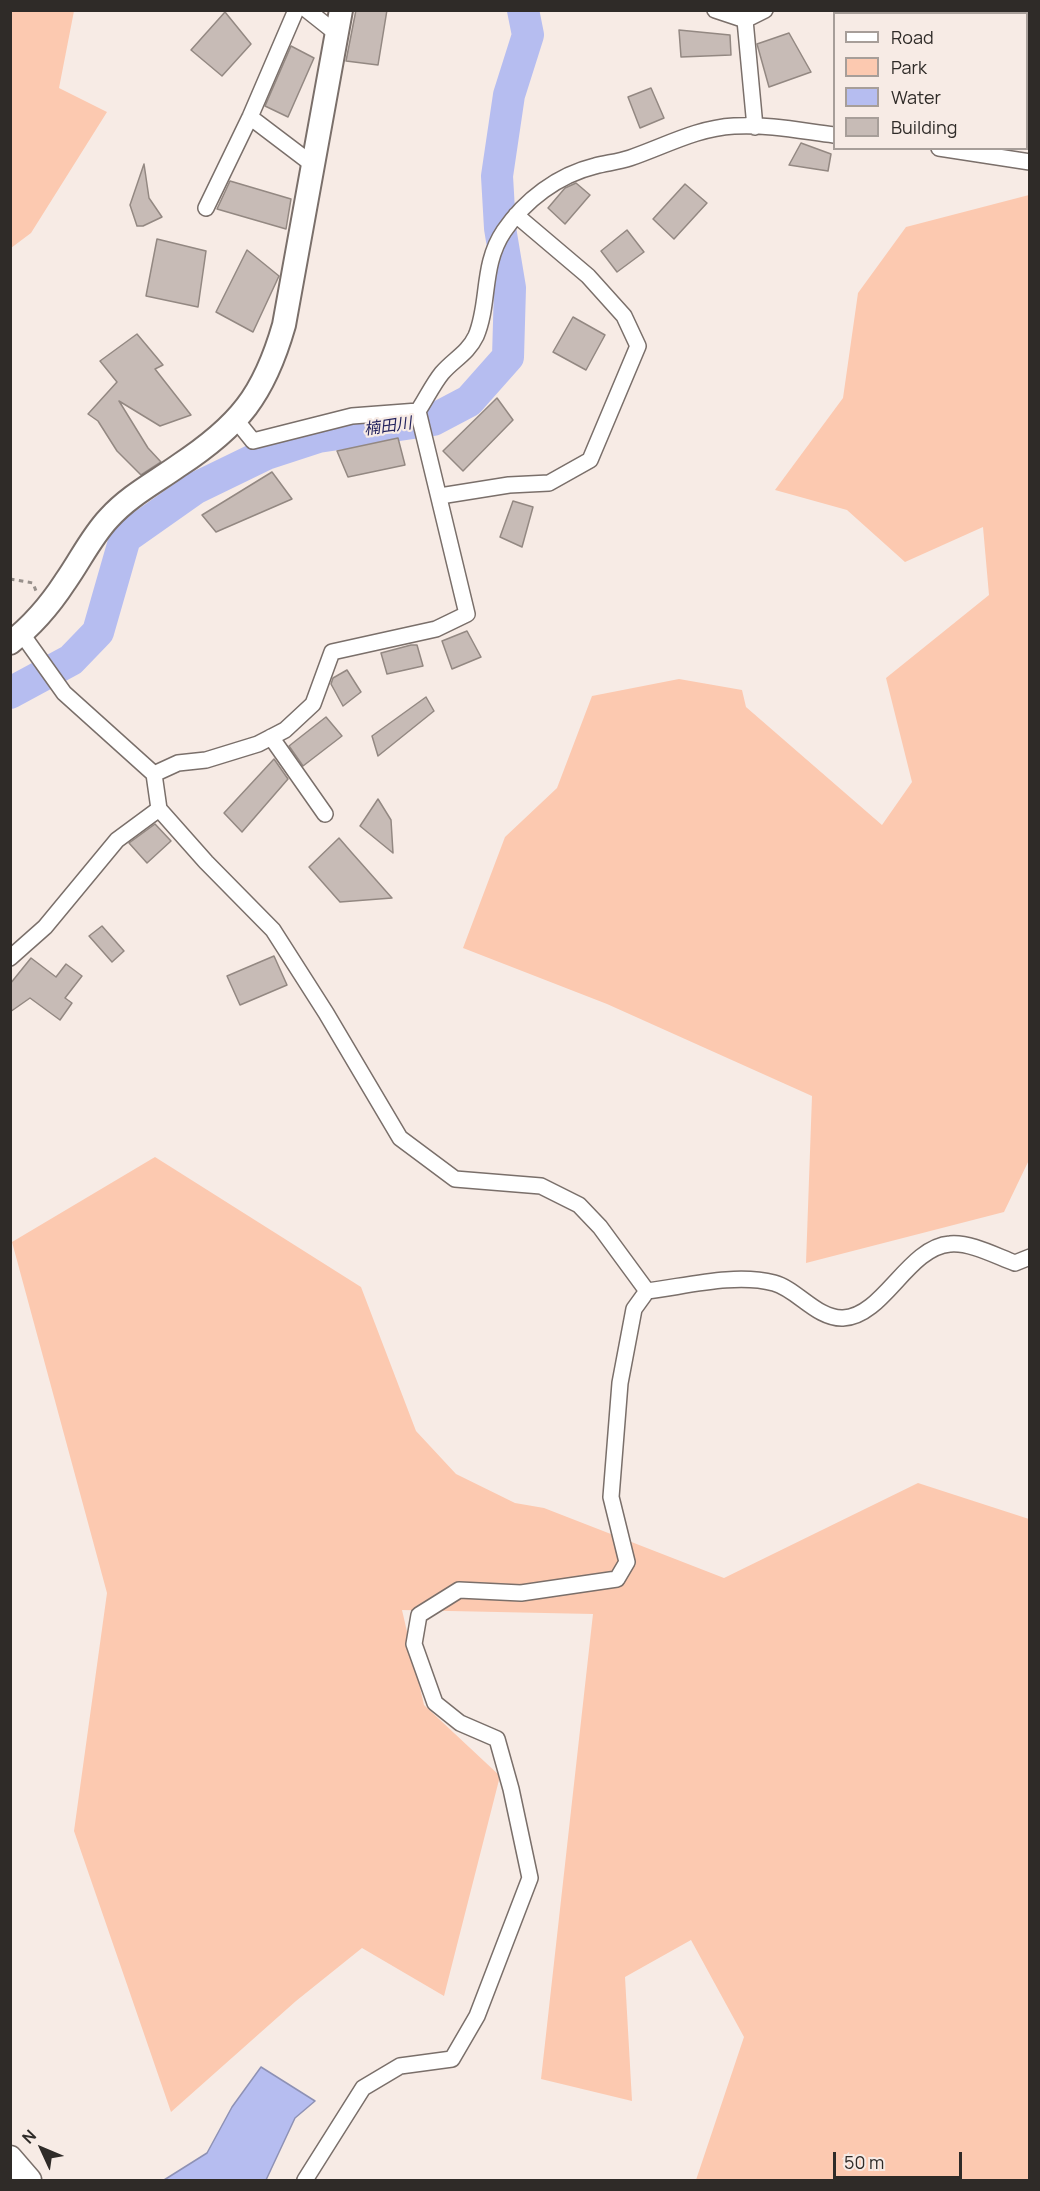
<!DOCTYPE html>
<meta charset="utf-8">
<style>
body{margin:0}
#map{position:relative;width:1040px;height:2191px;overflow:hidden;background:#f7ebe5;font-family:Manrope,sans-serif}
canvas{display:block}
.frame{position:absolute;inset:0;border:12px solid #2f2b28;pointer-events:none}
.legend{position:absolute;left:833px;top:12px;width:195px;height:138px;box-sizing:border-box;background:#f7ebe5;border:2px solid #a79e99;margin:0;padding:8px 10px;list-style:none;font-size:18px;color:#2f2b28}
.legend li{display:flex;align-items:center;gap:12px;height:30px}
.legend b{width:30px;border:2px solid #a79e99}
.north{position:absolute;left:12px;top:2119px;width:60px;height:60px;-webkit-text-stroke:4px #f7ebe5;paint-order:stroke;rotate:314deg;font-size:16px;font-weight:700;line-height:24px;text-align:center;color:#2f2b28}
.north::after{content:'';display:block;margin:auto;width:21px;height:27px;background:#2f2b28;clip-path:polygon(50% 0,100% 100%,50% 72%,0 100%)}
.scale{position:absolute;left:833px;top:2152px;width:129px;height:27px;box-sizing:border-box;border:3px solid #2f2b28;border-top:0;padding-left:8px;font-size:18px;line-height:21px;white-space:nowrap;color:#2f2b28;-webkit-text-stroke:4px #f7ebe5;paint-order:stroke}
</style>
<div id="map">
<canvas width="1040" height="2191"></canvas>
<div class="frame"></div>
<ul class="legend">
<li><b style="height:8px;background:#fff"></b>Road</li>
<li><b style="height:16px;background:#fcc9b0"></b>Park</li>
<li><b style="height:16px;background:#b6bdf0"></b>Water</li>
<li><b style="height:16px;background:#c7bbb6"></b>Building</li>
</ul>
<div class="north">N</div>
<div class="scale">50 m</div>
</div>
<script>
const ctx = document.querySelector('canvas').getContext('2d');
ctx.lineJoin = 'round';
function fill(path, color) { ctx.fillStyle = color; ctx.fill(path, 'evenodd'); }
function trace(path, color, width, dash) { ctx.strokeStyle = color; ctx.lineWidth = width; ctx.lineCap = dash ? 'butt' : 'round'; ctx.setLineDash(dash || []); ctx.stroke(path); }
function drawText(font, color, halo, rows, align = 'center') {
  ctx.font = font + ' Manrope,"Noto Sans JP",sans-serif'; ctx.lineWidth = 4.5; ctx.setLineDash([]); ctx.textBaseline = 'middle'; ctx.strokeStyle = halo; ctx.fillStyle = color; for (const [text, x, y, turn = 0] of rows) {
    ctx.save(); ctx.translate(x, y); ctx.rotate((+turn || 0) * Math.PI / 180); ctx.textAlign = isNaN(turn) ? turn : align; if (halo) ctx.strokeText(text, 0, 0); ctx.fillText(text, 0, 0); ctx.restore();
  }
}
fill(new Path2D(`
 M11,10L74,11L59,88L107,112L31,233L11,248Z
 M1029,195V1160L1004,1212L806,1263L812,1096L607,1004L463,948L505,837L557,788L592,696L679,679L742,690L746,707L882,825L912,782L886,678L989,595L983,527L905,562L847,510L775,490L843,398L858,293L906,227Z
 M155,1157L361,1287L416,1431L456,1474L515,1503L544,1508L724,1578L918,1483L1029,1519V2180H696L744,2037L691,1940L625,1977L632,2101L541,2079L593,1614L402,1610L424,1705L500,1776L444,1996L362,1948L296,2001L171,2112L74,1831L107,1593L12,1242Z`), '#fcc9b0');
const water = new Path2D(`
 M261,2067L315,2101L295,2118L266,2180H164L207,2153L232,2107Z`);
fill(water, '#b6bdf0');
trace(water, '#8e91b4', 1.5);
trace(new Path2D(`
 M10,693L71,660L98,632L125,538L196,488L266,454L318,437L433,420L469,401L508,357L510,288L500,228L497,176L509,95L528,35L523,10`), '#b6bdf0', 32);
const building = new Path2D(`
 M356,10H387L378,65L346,61Z
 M225,12L251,44L222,76L191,50Z
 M679,30L730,35L731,55L681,57Z
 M789,33L811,72L769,87L757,44Z
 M291,46L314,58L288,117L265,106Z
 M651,88L664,118L640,128L628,97Z
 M801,143L831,154L828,171L789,165Z
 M144,164L149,198L162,217L143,226H137L130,205Z
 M230,181L291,199L286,229L217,209Z
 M576,183L590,195L565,224L548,208L565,188Z
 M685,184L707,203L674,239L653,219Z
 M627,230L644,252L617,272L601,251Z
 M157,239L206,251L198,307L146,296Z
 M247,250L279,276L253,332L216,312Z
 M573,317L605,335L586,370L553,352Z
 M137,334L163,365L155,369L191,415L160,426L119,401L148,448L161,462L141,475L117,451L98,421L88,414L117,382L100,361Z
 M497,398L513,420L463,471L443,451Z
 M398,438L405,465L348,477L337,451Z
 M272,472L292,499L216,532L202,515Z
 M513,501L533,507L522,547L500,537Z
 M467,631L481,657L452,669L442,641Z
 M411,645H417L423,666L387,674L381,653Z
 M347,670L361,692L343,706L331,684L333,678Z
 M426,697L434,711L378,756L372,736Z
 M326,717L342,736L303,766L289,746Z
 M274,759L288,779L242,832L224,813Z
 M378,799L391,820L393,853L360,826Z
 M155,824L171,841L147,863L129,843Z
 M339,838L352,853L392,898L340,902L309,867Z
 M102,926L124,951L112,962L89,936Z
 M274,956L287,985L240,1005L227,976Z
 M31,958L56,977L66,964L82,976L65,998L72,1003L60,1020L30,998L10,1012V984Z`);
fill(building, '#c7bbb6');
trace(building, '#938882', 1.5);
const street = new Path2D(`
 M307,10L336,33
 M715,10L745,20L765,10
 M745,20L755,127
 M250,117L312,164
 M939,148L1030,162
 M206,208L250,117L296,10
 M236,420L253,441L352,416L418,411
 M440,496L509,485L549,483L590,460L638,346L624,316L588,276L516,215
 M22,634L64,693L154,774L159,809L206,862L273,930L326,1013L400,1138L455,1179L541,1186L579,1205L600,1227L647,1291
 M271,737L325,814
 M154,774L178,763L206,760L258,744L285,730L313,704L332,652L436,629L467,614L418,411C426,399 433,384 442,373C453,360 468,353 476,336C490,303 481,265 504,231C525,200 558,175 595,166C606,163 618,162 630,158C665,146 697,128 734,126C768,124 802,131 834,135
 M10,958L45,927L117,840L159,809
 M305,2180L363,2088L400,2066L452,2059L477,2016L530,1878L511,1789L497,1739L460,1723L435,1703L414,1644L419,1615L459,1590L521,1593L617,1579L627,1562L611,1497L620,1383L634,1309L647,1291C687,1286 735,1273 774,1283C797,1289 817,1319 843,1318C883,1317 908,1247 950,1244C970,1242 996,1256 1015,1263L1030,1257`);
const secondary = new Path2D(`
 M10,643C32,626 50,605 65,582C80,561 91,537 109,518C129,496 154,483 178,466C239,426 264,395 284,325L341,10`);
const primary = new Path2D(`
 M10,2158L29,2180`);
trace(street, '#7a6f6a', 18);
trace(secondary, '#7a6f6a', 26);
trace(primary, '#7a6f6a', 27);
trace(new Path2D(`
 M10,579L33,583L36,591`), '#98908b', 3, [4.5, 4.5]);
trace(street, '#fff', 15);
trace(secondary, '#fff', 22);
trace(primary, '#fff', 24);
drawText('italic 16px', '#23235e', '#f7ebe5', [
 ["楠田川",388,427,-8]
]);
</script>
